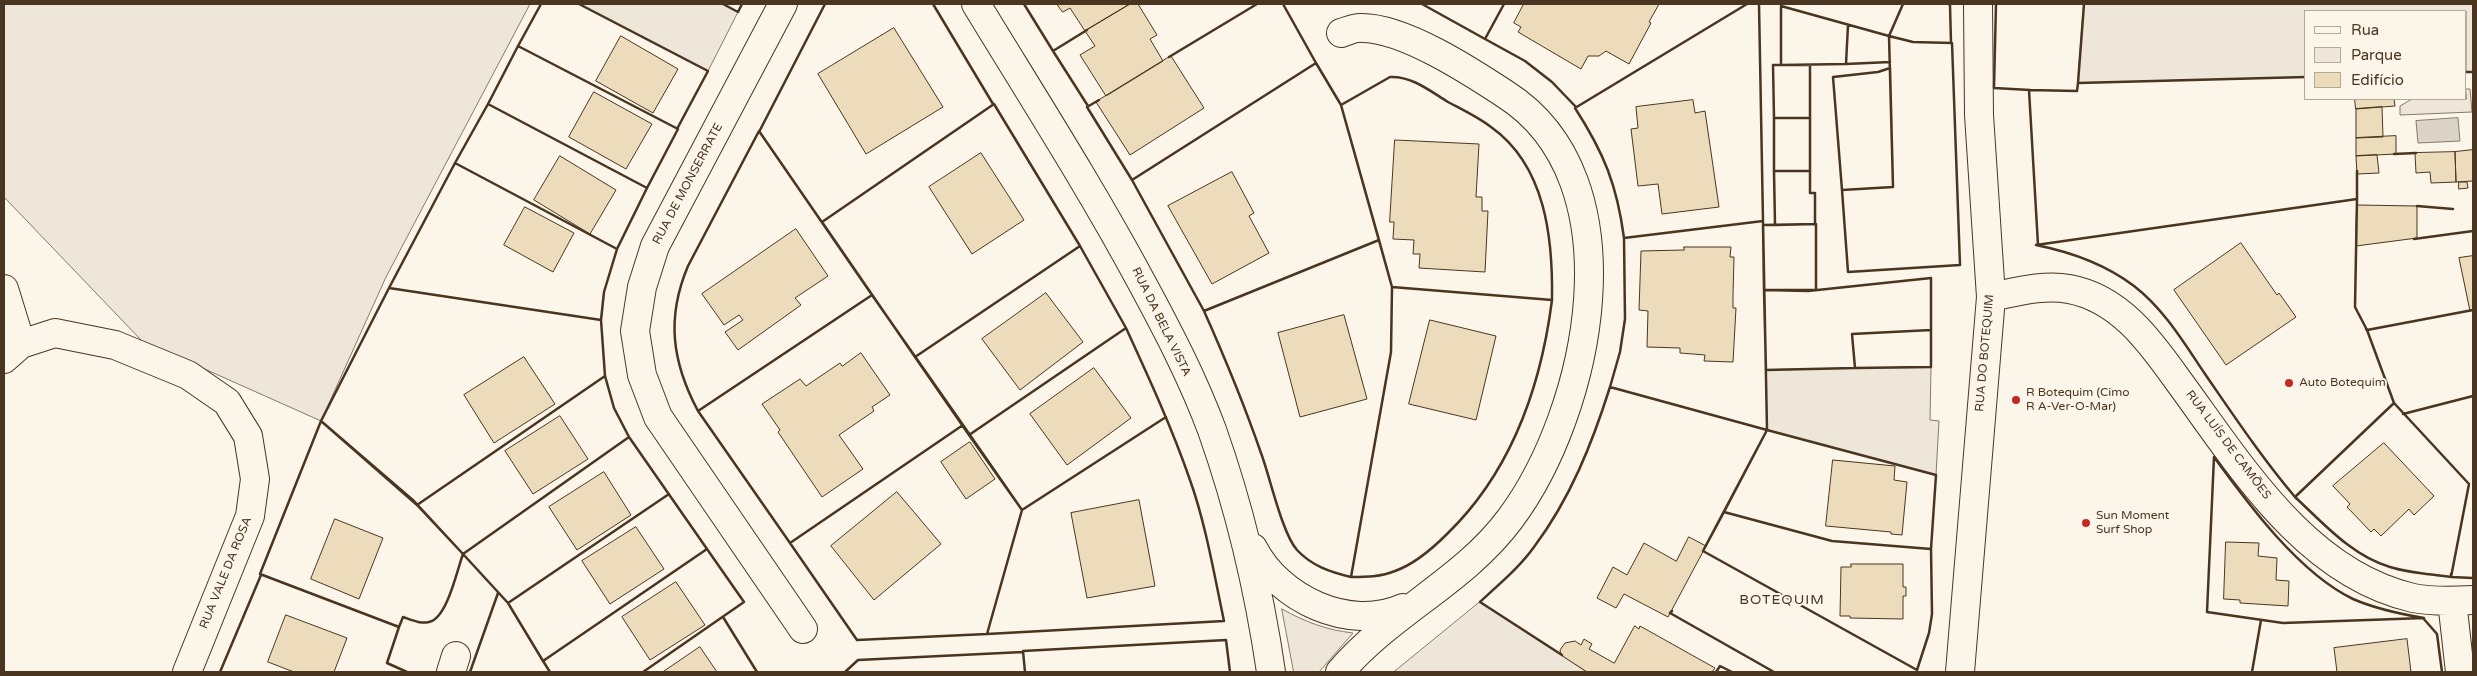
<!DOCTYPE html>
<meta charset="utf-8">
<style>
body{margin:0}
#map{position:relative;width:2477px;height:676px;overflow:hidden;background:#fbf6e9;font-family:"Varela Round",sans-serif}
canvas{display:block}
.frame{position:absolute;inset:0;border:5px solid #4a3520;pointer-events:none}
.legend{position:absolute;left:2304px;top:10px;width:162px;height:90px;box-sizing:border-box;background:#fbf6e9;border:1px solid #b4a999;margin:0;padding:6px 9px;list-style:none;font-size:15px;color:#4a3520}
.legend li{display:flex;align-items:center;gap:10px;height:25px}
.legend b{width:25px;border:1px solid #b4a999}
</style>
<div id="map">
<canvas width="2477" height="676"></canvas>
<div class="frame"></div>
<ul class="legend">
<li><b style="height:6px;background:#fbf6e9"></b>Rua</li>
<li><b style="height:14px;background:#ede6d9"></b>Parque</li>
<li><b style="height:14px;background:#ecdcbc"></b>Edifício</li>
</ul>
</div>
<script>
const ctx = document.querySelector('canvas').getContext('2d');
ctx.lineJoin = 'round';
function fill(path, color) { ctx.fillStyle = color; ctx.fill(path, 'evenodd'); }
function trace(path, color, width, dash) { ctx.strokeStyle = color; ctx.lineWidth = width; ctx.lineCap = dash ? 'butt' : 'round'; ctx.setLineDash(dash || []); ctx.stroke(path); }
function drawText(font, color, halo, rows, align = 'center') {
  ctx.font = font + ' "Varela Round",sans-serif'; ctx.lineWidth = 4; ctx.setLineDash([]); ctx.textBaseline = 'middle'; ctx.strokeStyle = halo; ctx.fillStyle = color; for (const [text, x, y, turn = 0] of rows) {
    ctx.save(); ctx.translate(x, y); ctx.rotate((+turn || 0) * Math.PI / 180); ctx.textAlign = isNaN(turn) ? turn : align; if (halo) ctx.strokeText(text, 0, 0); ctx.fillText(text, 0, 0); ctx.restore();
  }
}
const green = new Path2D(`
 M4,4H530L386,277L321,421L142,341L4,197Z
 M579,4H723L738,12L708,71Z
 M2084,4H2473V72H2466V11H2306V77L2078,83Z
 M2466,89H2470L2472,112L2400,115V106L2412,99H2466Z
 M1931,367L1930,420L1939,421L1936,475L1767,430L1766,370Z
 M1480,602L1587,672H1394Z
 M1282,609C1305,622 1327,630 1353,633L1319,672H1294Z`);
fill(green, '#ede6d9');
trace(green, '#887966', 1);
const water = new Path2D(`
 M2458,118L2460,141L2418,143L2416,121Z`);
fill(water, '#dcd4c6');
trace(water, '#887966', 1);
const building = new Path2D(`
 M1057,4H1130L1085,31L1070,8L1063,12Z
 M1130,4H1138L1157,35L1150,39L1163,61L1106,96L1080,55L1095,46L1085,31Z
 M1524,4H1659L1649,22L1651,23L1629,64L1606,51L1599,56H1588L1581,69L1518,32L1521,27L1514,23Z
 M894,28L943,107L866,154L818,74Z
 M621,36L678,69L653,113L596,81Z
 M1171,56L1204,108L1130,155L1096,102Z
 M594,92L652,124L626,169L569,137Z
 M2355,99H2394L2395,106L2356,109Z
 M1693,100L1695,113L1705,111L1719,207L1662,214L1658,184L1638,186L1631,129L1638,128L1636,107Z
 M2382,107L2383,137L2356,138V109Z
 M2396,136V154L2356,156V138Z
 M1395,140L1479,144L1476,197H1482V211H1488L1485,272L1419,268L1420,254H1413L1414,240L1393,239L1394,222H1390Z
 M2473,150V186V181L2456,182L2455,152Z
 M2455,152L2456,182L2431,183L2430,172L2416,173L2415,153Z
 M981,153L1024,220L972,254L929,187Z
 M2377,155L2379,173L2357,174L2356,156Z
 M560,156L616,190L590,234L534,200Z
 M1232,172L1254,213L1249,216L1269,253L1212,284L1168,206Z
 M2459,182H2467L2468,188L2459,189Z
 M2357,205L2417,206V238L2356,246Z
 M525,207L574,233L553,272L504,245Z
 M796,229L828,276L795,298L801,305L738,350L725,332L743,320L739,315L724,325L702,294Z
 M2241,243L2277,295L2279,293L2296,317L2226,365L2174,290Z
 M1684,247H1731L1730,257H1734L1733,295V308H1736L1733,362L1704,361L1705,355L1680,353V348L1647,347L1648,311L1639,310L1641,251L1684,250Z
 M2473,256V310L2470,311L2459,258Z
 M1046,293L1083,342L1020,390L982,339Z
 M1344,315L1367,399L1300,417L1278,333Z
 M1430,320L1496,336L1476,420L1409,404Z
 M861,353L890,395L872,407L874,411L839,435L863,469L822,497L778,432L780,430L762,404L800,379L806,386L840,363L842,366Z
 M524,357L555,404L494,443L464,395Z
 M1094,368L1131,418L1067,465L1030,414Z
 M560,416L588,459L533,494L505,451Z
 M970,442L995,479L966,499L941,462Z
 M2384,443L2434,496L2414,515L2409,509L2381,536L2374,529L2371,532L2347,507L2350,504L2333,486Z
 M1833,460L1895,466L1894,480L1907,482L1902,535L1891,534V532L1826,526Z
 M604,472L631,515L577,550L549,507Z
 M897,492L941,544L874,600L831,546Z
 M1139,500L1155,586L1087,598L1071,513Z
 M335,519L383,538L359,599L311,579Z
 M636,527L664,569L610,604L582,561Z
 M1689,537L1706,546L1668,617L1624,594L1616,608L1597,598L1613,567L1627,575L1644,543L1676,561Z
 M2226,542L2259,543L2258,556L2277,558L2276,580L2289,581L2288,606L2240,603V600L2224,599Z
 M1851,564H1903V587H1906V596H1903V619L1850,618V616H1840L1841,567H1851Z
 M676,582L705,625L650,660L622,617Z
 M286,615L347,638L334,672H294L268,662Z
 M1635,626L1639,629L1640,626L1715,668L1712,672H1587L1561,655L1560,650L1565,643L1575,641L1581,645L1584,639L1592,644L1589,649L1614,663Z
 M2407,639L2411,672H2337L2334,648Z
 M700,647L717,672H663Z`);
fill(building, '#ecdcbc');
trace(building, '#4a3520', 1);
const minor = new Path2D(`
 M783,4L655,246L642,287L635,331L642,375L658,417L803,629
 M976,4C1032,96 1091,188 1142,283C1168,331 1193,379 1212,430C1240,509 1259,590 1271,672
 M4,289L21,344
 M1991,297C2016,292 2044,284 2069,289C2119,298 2150,341 2177,379C2239,463 2304,573 2413,598C2432,602 2454,601 2473,600
 M4,359L21,344L55,333L115,345L188,375L227,402L248,436L255,479L250,516L187,672
 M1253,548C1279,599 1349,632 1403,608
 M2452,601L2460,672
 M451,672L456,656
 M1340,672C1391,612 1463,582 1510,519C1590,412 1640,180 1505,94C1470,71 1404,28 1362,28C1355,27 1348,31 1341,33`);
const major = new Path2D(`
 M1960,672L1991,297L1979,115L1978,4`);
trace(minor, '#4a3520', 30);
trace(major, '#4a3520', 30);
trace(minor, '#fbf6e9', 28);
trace(major, '#fbf6e9', 28);
trace(new Path2D(`
 M579,4L708,71L677,129
 M723,4L738,12L742,4
 M933,4L993,104
 M1024,4L1053,51
 M1283,4L1316,63
 M1422,4L1485,39
 M1504,4L1485,39L1525,61L1552,82L1576,107
 M1747,4L1575,108C1604,153 1617,185 1624,238L1763,221L1759,4
 M1948,4L1950,5L1951,43
 M1996,4L1994,88L2030,90
 M1848,25L1846,64L1781,65V6L1889,36V37
 M1848,25L1846,64L1890,62
 M1087,30L1053,51L1088,106
 M1889,36L1913,42L1952,43L1960,265L1848,272L1842,190L1893,187Z
 M1892,37L1889,36L1903,4
 M518,46L678,129L647,188L488,104Z
 M520,47L518,46L541,4
 M1169,57L1257,4
 M1316,63L1341,105L1379,240L1204,311L1132,180Z
 M1773,65H1810V118H1774Z
 M1890,68L1893,187L1842,190L1833,77L1878,72Z
 M2466,72H2473
 M1390,77C1412,76 1430,91 1448,102C1463,110 1478,117 1491,127C1546,166 1553,239 1552,300L1392,287L1341,105Z
 M2078,83L2084,4
 M1099,100L1087,107L1132,180
 M488,104L647,188L617,249L455,163Z
 M994,104L1080,246L915,357L822,222Z
 M1774,118H1810V171H1774Z
 M759,131L872,295L698,411C672,362 666,318 688,266Z
 M759,132L825,4
 M2394,154L2416,153
 M455,163L617,249L604,292L601,320L389,288Z
 M1774,171H1810V193H1815V224L1775,225Z
 M2357,171V199
 M2357,199L2355,307L2367,330L2394,403L2295,497C2262,458 2234,416 2205,374C2184,343 2164,309 2134,286C2105,264 2071,252 2036,245Z
 M2417,206L2453,209
 M1763,221L1767,430L1610,387L1620,352L1625,319L1624,238Z
 M1816,224V290H1764L1763,225Z
 M2414,239L2473,231
 M1379,240L1392,287L1391,352L1351,577C1330,572 1312,566 1297,550C1282,533 1270,477 1261,453C1244,404 1225,358 1204,311Z
 M2038,245L2029,90L2077,91L2078,83L2306,77
 M1080,246L1126,328L969,435L915,357Z
 M1931,278V330L1852,334L1855,368L1766,370L1764,290L1808,291Z
 M1392,287L1552,300C1541,386 1511,472 1447,534C1432,549 1415,564 1395,571C1381,577 1366,577 1351,577L1391,352Z
 M389,288L601,320L605,376L417,505L321,421Z
 M872,295L963,425L790,543L698,411Z
 M2366,329L2367,330L2473,310
 M1931,330V367L1855,368L1852,334Z
 M605,376L614,408L629,437L463,554L417,505Z
 M2394,403L2469,484L2451,577C2430,574 2409,573 2390,567C2352,556 2323,523 2295,497Z
 M2403,414L2473,396
 M1166,417L1022,510L987,634L1224,621C1214,574 1206,525 1190,480C1172,428 1149,378 1126,328L969,435L1022,510L1166,417
 M321,421L414,501L463,554C457,570 447,619 429,622C420,624 412,620 403,617L399,627L260,574Z
 M963,425L1022,510L987,634L857,640L790,543Z
 M1767,430L1936,475L1931,549L1832,541L1724,512Z
 M2214,457C2249,505 2299,573 2353,599C2376,609 2400,614 2424,618L2283,623L2207,612Z
 M669,494L508,603L543,661L707,549L629,437L463,554L508,603L669,494
 M1724,512L1832,541L1931,549L1932,614L1929,633L1917,670L1703,551Z
 M2451,574V577L2473,578
 M1672,611L1670,613L1774,672
 M721,618L723,617L757,672
 M2423,618L2437,634L2442,672
 M397,626L399,627L387,663L407,672
 M1562,655L1480,602C1499,584 1519,568 1534,547C1570,499 1592,444 1610,387L1767,430L1704,549
 M545,660L543,661L550,672
 M220,672L261,575
 M470,672L498,593
 M643,672L744,602L707,549L705,550
 M845,672L858,660L1023,652
 M1025,672L1023,651L1226,640L1230,672
 M1716,672L1720,666L1732,672
 M2252,672L2261,620`), '#4a3520', 2.5);
for (const [x, y, r, color] of [
 [2289,383,5,"#c62828"],
 [2016,400,5,"#c62828"],
 [2086,523,5,"#c62828"]
]) { const dot = new Path2D(); dot.arc(x, y, r, 0, 2 * Math.PI); ctx.fillStyle = color; ctx.fill(dot); trace(dot, '#fbf6e9', 2); }
drawText('12px', '#4a3520', '#fbf6e9', [
 ["RUA DE MONSERRATE",688,184,-62],
 ["RUA DA BELA VISTA",1161,322,64],
 ["RUA DO BOTEQUIM",1985,353,-85],
 ["RUA LUÍS DE CAMÕES",2228,445,53],
 ["RUA VALE DA ROSA",226,573,-68]
]);
drawText('12px', '#4a3520', '#fbf6e9', [
 ["Auto Botequim",2299,383],
 ["R Botequim (Cimo",2026,393],
 ["R A-Ver-O-Mar)",2026,407],
 ["Sun Moment",2096,516],
 ["Surf Shop",2096,530]
], 'left');
ctx.letterSpacing = '1px';
drawText('14px', '#4a3520', '#fbf6e9', [
 ["BOTEQUIM",1782,600]
]);
ctx.letterSpacing = '0px';
</script>
